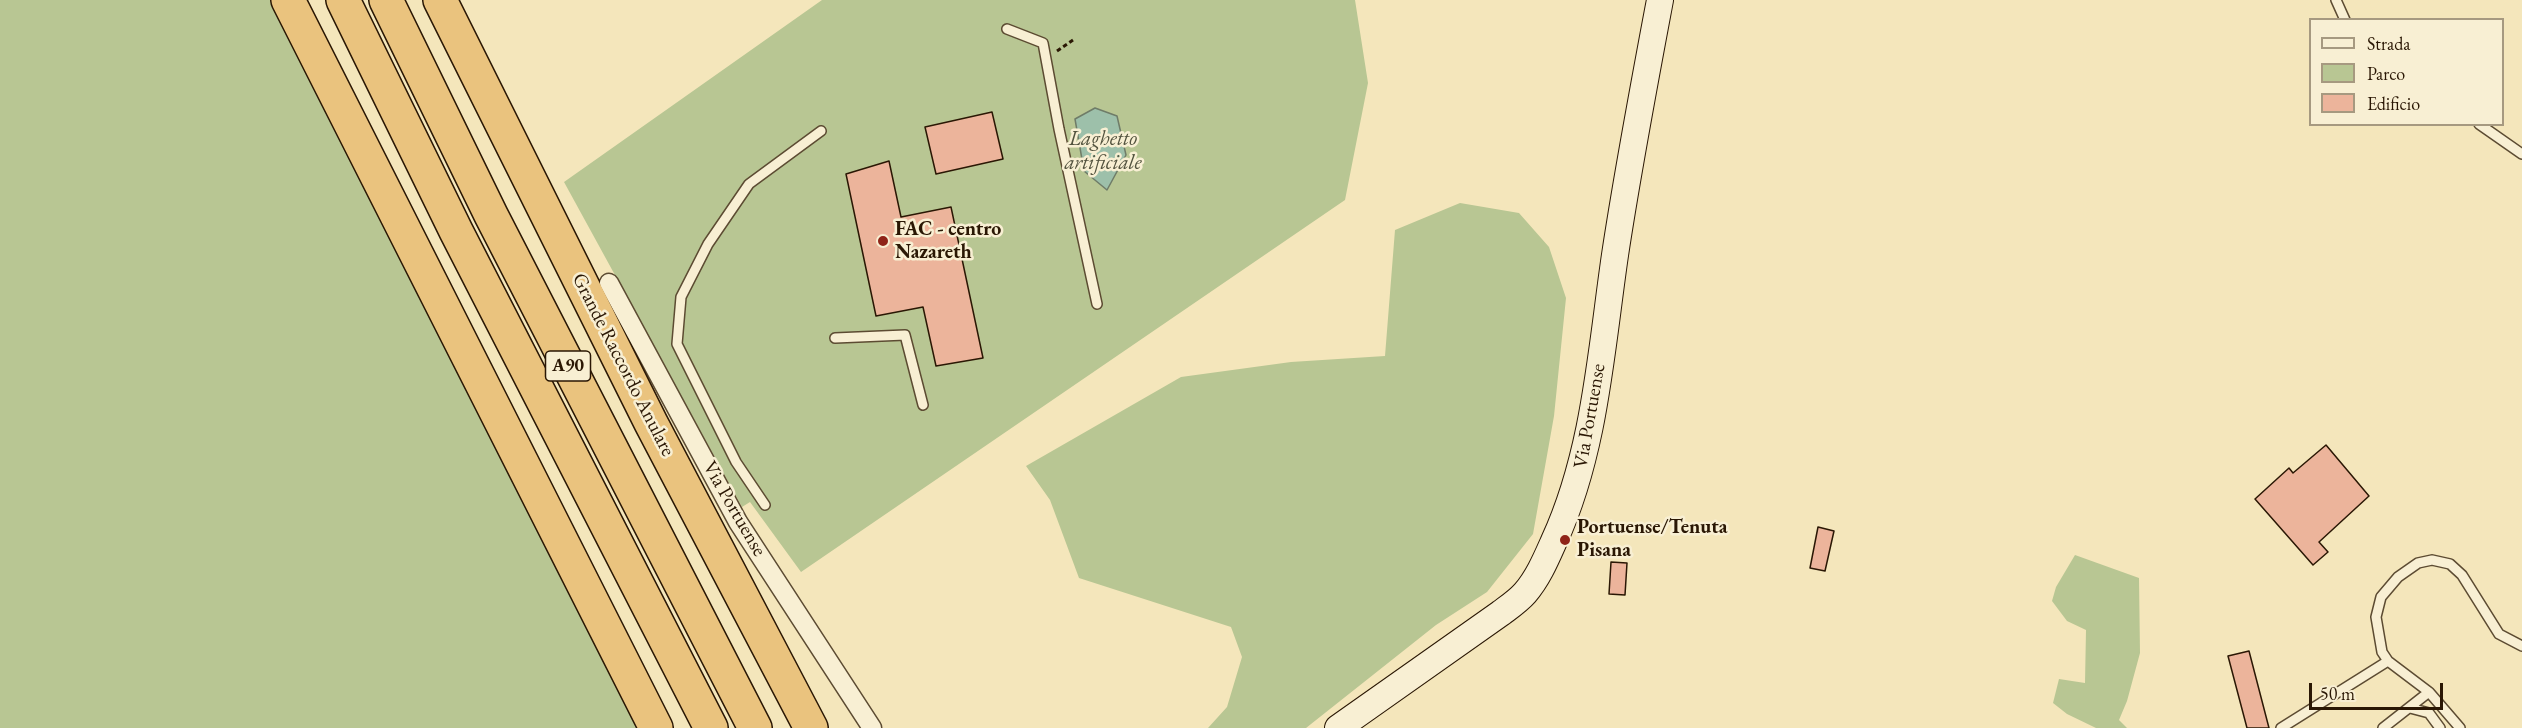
<!DOCTYPE html>
<style>
body{margin:0}
#map{position:relative;width:2522px;height:728px;overflow:hidden;background:#f4e6bb;font-family:"EB Garamond",serif}
canvas{display:block}
.legend{position:absolute;left:2309px;top:18px;width:195px;height:108px;box-sizing:border-box;background:#f8efd3;border:2px solid #a69980;margin:0;padding:8px 10px;list-style:none;font-size:18px;color:#2a1704}
.legend li{display:flex;align-items:center;gap:12px;height:30px}
.legend b{width:30px;border:2px solid #a69980}
.scale{position:absolute;left:2309px;top:683px;width:134px;height:27px;box-sizing:border-box;border:3px solid #2a1704;border-top:0;padding-left:8px;font-size:18px;line-height:21px;white-space:nowrap;color:#2a1704;-webkit-text-stroke:4px #f8efd3;paint-order:stroke}
</style>
<div id="map">
<canvas width="2522" height="728"></canvas>
<ul class="legend">
<li><b style="height:8px;background:#f8efd3"></b>Strada</li>
<li><b style="height:16px;background:#b8c693"></b>Parco</li>
<li><b style="height:16px;background:#ecb49b"></b>Edificio</li>
</ul>
<div class="scale">50 m</div>
</div>
<script>
const ctx = document.querySelector('canvas').getContext('2d');
ctx.lineJoin = 'round';
function fill(path, color) { ctx.fillStyle = color; ctx.fill(path, 'evenodd'); }
function trace(path, color, width, dash) { ctx.strokeStyle = color; ctx.lineWidth = width; ctx.lineCap = dash ? 'butt' : 'round'; ctx.setLineDash(dash || []); ctx.stroke(path); }
function drawText(font, color, halo, rows, align = 'center') {
  ctx.font = font + ' "EB Garamond",serif'; ctx.lineWidth = 5; ctx.setLineDash([]); ctx.textBaseline = 'middle'; ctx.strokeStyle = halo; ctx.fillStyle = color; for (const [text, x, y, turn = 0] of rows) {
    ctx.save(); ctx.translate(x, y); ctx.rotate((+turn || 0) * Math.PI / 180); ctx.textAlign = isNaN(turn) ? turn : align; if (halo) ctx.strokeText(text, 0, 0); ctx.fillText(text, 0, 0); ctx.restore();
  }
}
fill(new Path2D(`
 M0,0H272L639,728H0Z
 M822,0H1355L1368,83L1345,200L801,572L750,502L742,507L564,182Z
 M1460,203L1519,213L1549,247L1566,298L1554,416L1533,534L1487,592L1436,625L1306,728H1208L1227,707L1242,657L1231,627L1079,578L1050,500L1026,466L1181,377L1291,362L1385,356L1395,230Z
 M2075,555L2139,578L2140,653L2127,701L2119,720L2127,728H2096L2067,714L2053,703L2059,679L2085,683L2086,630L2067,621L2052,601L2056,587Z`), '#b8c693');
const water = new Path2D(`
 M1095,108L1117,116L1126,155L1107,190L1084,171L1075,119Z`);
fill(water, '#9dc0aa');
trace(water, '#6f7c68', 1.5);
const building = new Path2D(`
 M992,112L1003,159L936,174L925,127Z
 M889,161L901,217L951,207L983,358L936,366L923,307L876,316L846,174Z
 M2326,445L2369,496L2319,542L2328,552L2313,565L2255,499L2289,468L2293,473Z
 M1818,527L1834,531L1825,571L1810,568Z
 M1611,562L1627,563L1625,595L1609,594Z
 M2249,651L2269,728H2247L2228,656Z`);
fill(building, '#ecb49b');
trace(building, '#2a1704', 1.5);
const service = new Path2D(`
 M2336,0L2345,20
 M1007,29L1043,43L1059,129L1097,304
 M2479,124L2522,154
 M835,338L905,335L923,405
 M765,505L736,462L677,344L681,297L708,244L749,184L821,131
 M2410,708L2429,713L2440,728
 M2281,728L2388,661
 M2383,728L2429,692
 M2460,728L2429,692L2388,661L2382,652L2376,617L2381,597L2398,577L2418,563L2432,560L2450,564L2462,575L2499,634L2522,646`);
const minor = new Path2D(`
 M609,283L738,522L872,728`);
const secondary = new Path2D(`
 M1338,728L1501,613C1509,607 1518,601 1525,593C1538,578 1546,559 1554,541C1595,452 1601,351 1615,255C1628,169 1644,85 1660,0`);
const motorway = new Path2D(`
 M288,0L656,728
 M343,0L456,231L711,728
 M386,0L491,215L755,728
 M440,0L651,423L811,728`);
trace(service, '#5c4b32', 12);
trace(minor, '#5c4b32', 21);
trace(secondary, '#2a1704', 28);
trace(motorway, '#2a1704', 36);
trace(new Path2D(`
 M1057,51L1073,40`), '#2a1704', 3, [4.5, 3]);
trace(service, '#f8efd3', 9);
trace(minor, '#f8efd3', 18);
trace(secondary, '#f8efd3', 26);
trace(motorway, '#eac37e', 33);
for (const [x, y, r, color] of [
 [883,241,6,"#8f2418"],
 [1565,540,6,"#8f2418"]
]) { const dot = new Path2D(); dot.arc(x, y, r, 0, 2 * Math.PI); ctx.fillStyle = color; ctx.fill(dot); trace(dot, '#f8efd3', 2); }
for (const [x, y, w] of [
 [568,366,45]
]) { const box = new Path2D(); box.roundRect(x - w / 2, y - 15, w, 30, 4.5); ctx.fillStyle = '#f8efd3'; ctx.fill(box); trace(box, '#2a1704', 1.5); }
drawText('bold 18px', '#2a1704', null, [
 ["A90",568,366]
]);
drawText('bold 20px', '#2a1704', '#f8efd3', [
 ["FAC - centro",895,230],
 ["Nazareth",895,253],
 ["Portuense/Tenuta",1577,528],
 ["Pisana",1577,551]
], 'left');
drawText('20px', '#2a1704', '#f8efd3', [
 ["Grande Raccordo Anulare",623,365,63],
 ["Via Portuense",1590,416,-80],
 ["Via Portuense",734,509,60]
]);
drawText('italic 21px', '#52523e', '#f8efd3', [
 ["Laghetto",1103,139],
 ["artificiale",1103,163]
]);
</script>
